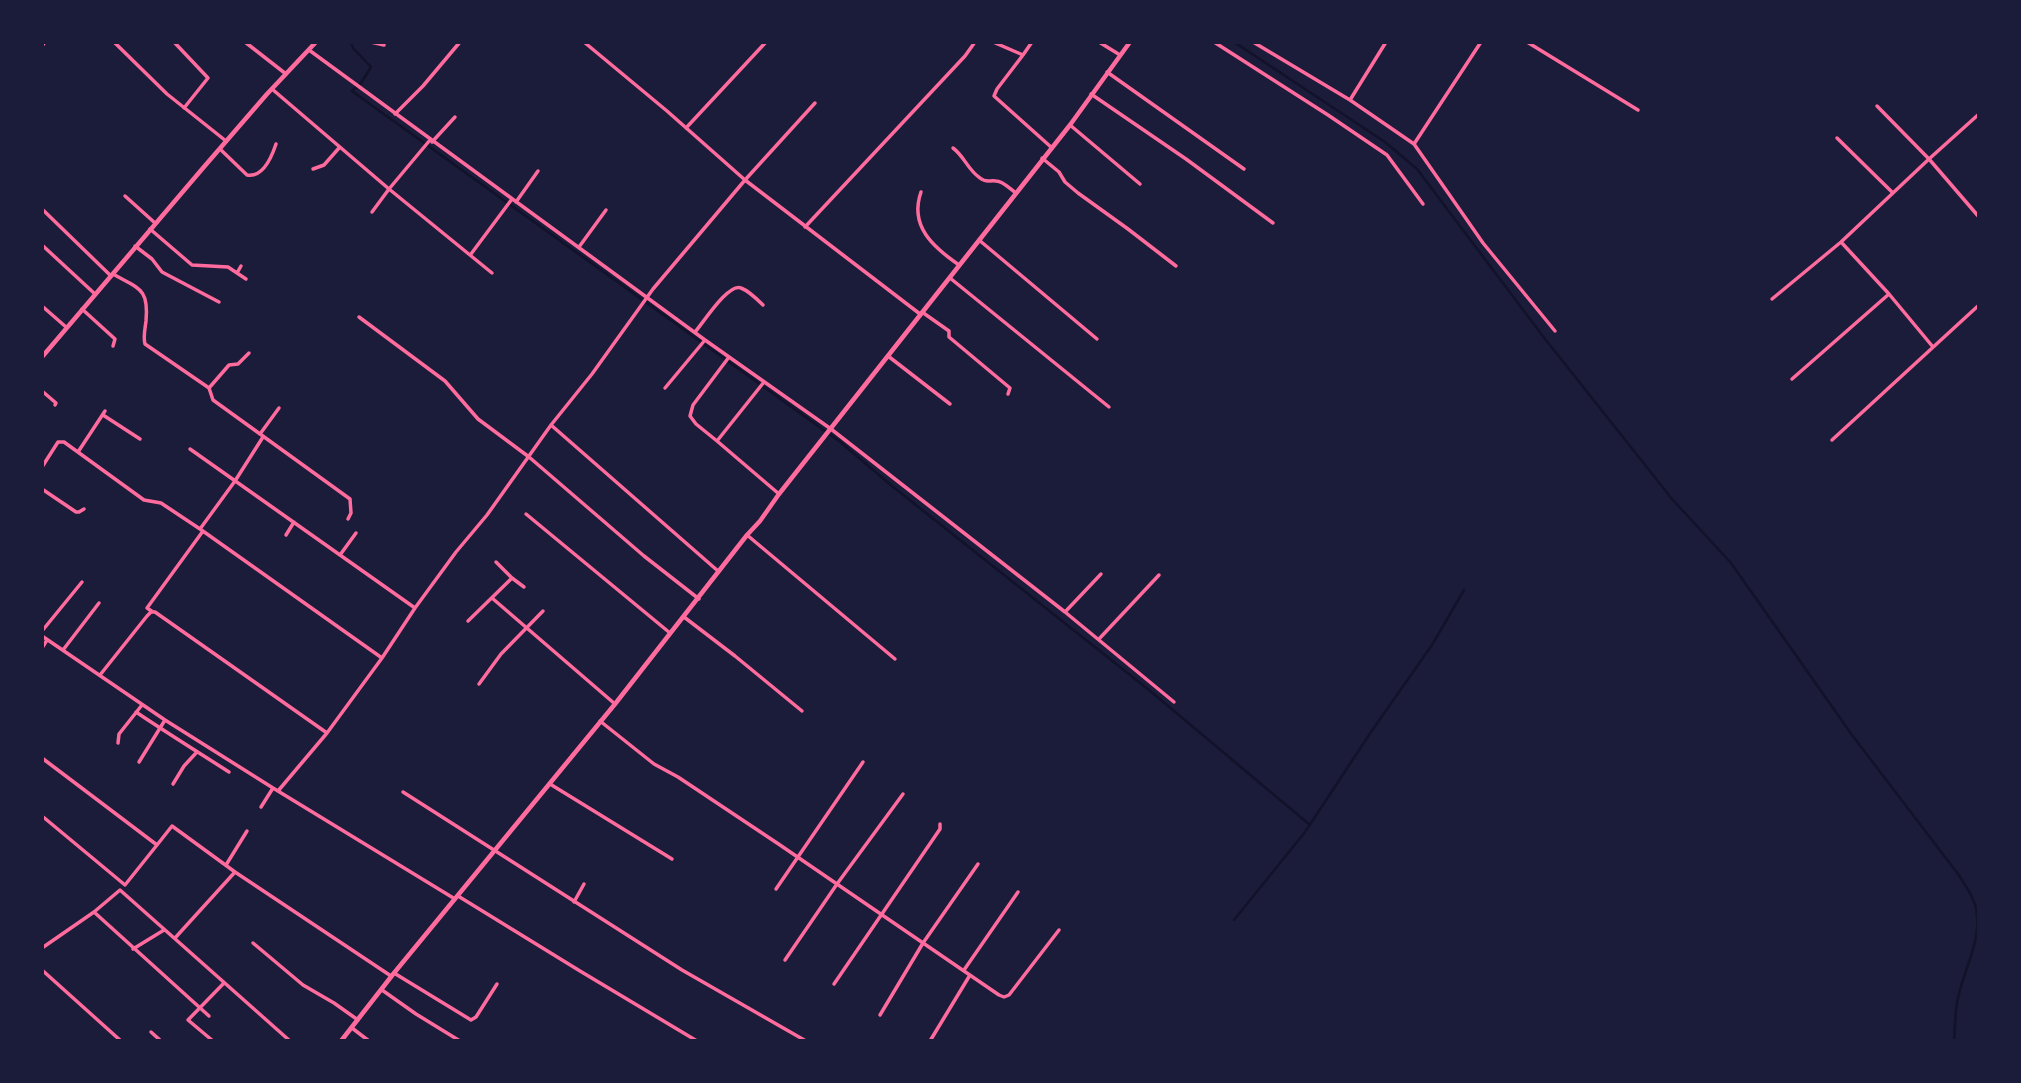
<!DOCTYPE html>
<style>
body{margin:0}
#map{position:relative;width:2021px;height:1083px;overflow:hidden;background:#1b1b3a;font-family:Commissioner,sans-serif}
canvas{display:block}
.frame{position:absolute;inset:0;border:44px solid #1b1b3a;pointer-events:none}
</style>
<div id="map">
<canvas width="2021" height="1083"></canvas>
<div class="frame"></div>
</div>
<script>
const ctx = document.querySelector('canvas').getContext('2d');
ctx.lineJoin = 'round';
function trace(path, color, width, dash) { ctx.strokeStyle = color; ctx.lineWidth = width; ctx.lineCap = dash ? 'butt' : 'round'; ctx.setLineDash(dash || []); ctx.stroke(path); }
trace(new Path2D(`
 M351,42L353,48L371,67L361,83L352,91L356,94L839,441L892,486L1149,690L1310,825
 M1234,42L1385,142L1417,169L1542,335L1672,499L1731,563L1852,735L1958,874C1965,885 1973,895 1976,908C1983,941 1962,971 1957,1003C1955,1015 1955,1028 1954,1041
 M1234,920L1305,832L1373,729L1432,645L1464,590`), '#12122b', 2.5);
trace(new Path2D(`
 M114,42L167,94L226,141
 M174,42L208,78L184,108
 M245,42L286,74
 M371,42L384,45
 M584,42L667,111L745,180L920,314
 M993,42L1023,55L1032,42
 M1099,42L1120,55
 M1214,42L1328,115L1387,155L1423,204
 M1253,42L1350,100L1414,144L1483,243L1555,331
 M1527,42L1638,110
 M42,46L45,42
 M309,50L705,340L831,429L1065,612L1174,702
 M1023,55L997,89L994,96L1051,147
 M1107,72L1244,169
 M272,89L389,189L372,212
 M1091,94L1186,159L1273,223
 M1350,100L1386,42
 M395,114L423,86L460,42
 M1979,114L1929,159L1979,217
 M1070,125L1140,184
 M686,128L766,42
 M1837,138L1893,193
 M430,140L389,189L492,273
 M432,142L455,117
 M1414,144L1481,42
 M953,148C965,157 967,169 980,178C986,183 989,180 996,181C1003,181 1010,189 1016,193
 M220,149L247,175C263,178 272,156 276,144
 M1042,158L1059,172L1065,182L1078,193L1128,229L1176,266
 M313,169L324,165L339,148
 M921,192C909,226 933,247 959,265
 M125,196L155,223
 M516,202L538,171
 M42,209L111,276
 M805,227L965,56L975,42
 M150,229L192,265L228,267L246,279
 M979,240L1097,339
 M1841,242L1889,294L1933,347
 M42,245L95,294
 M135,246L152,259L162,272L219,302
 M579,247L606,210
 M471,254L512,199
 M237,273L241,266
 M113,274C139,289 149,288 146,321C145,329 143,337 145,344L209,388L213,400L350,499L351,513L348,519
 M950,278L1109,407
 M1772,299L1841,242L1929,159L1877,106
 M42,306L66,327
 M82,309L115,339L113,346
 M922,312L949,331V337L1010,388L1008,394
 M359,317L445,381L478,419L529,457L644,556L699,599
 M695,332C703,323 729,282 741,288C749,291 757,299 763,305
 M888,356L950,404
 M1792,379L1889,294
 M764,382L717,441L779,494
 M209,388L229,365L238,364L249,353
 M665,388L705,340
 M42,391L56,403L55,405
 M103,415L140,439
 M551,425L718,571
 M260,434L279,408
 M1832,440L1979,305
 M717,441L696,424L690,416L693,405L729,357
 M190,449L415,608
 M78,452L105,411
 M42,467L58,442H64L144,500L161,503L200,529L382,658
 M42,489L76,512H79L84,509
 M526,514L670,633
 M200,529L235,481L263,437
 M286,535L294,522
 M747,535L895,659
 M340,555L356,533
 M512,578L524,587
 M492,598L615,704
 M153,612L147,608L203,531
 M1065,612L1101,574
 M684,617L735,656L802,711
 M468,621L512,578L496,562
 M42,631L82,582
 M42,636L165,720L273,788L455,899
 M1099,639L1159,575
 M42,648L47,640
 M63,650L99,603
 M100,675L147,616L151,612H155L327,733
 M479,684L501,654L543,611
 M136,712C167,733 198,752 229,772
 M600,721L654,764L678,777L780,845L999,995L1004,997L1009,995L1059,930
 M118,743L119,734L142,705
 M42,758L157,845L172,826L235,872L391,976
 M139,762L165,720
 M173,784L184,766L196,753
 M550,784L672,859
 M278,791L327,733L382,658L415,608L456,552L487,515L551,425L592,374L653,289L745,180L815,103
 M403,792L682,970L806,1041
 M261,807L273,788
 M42,816L125,885
 M226,865L247,831
 M125,885L157,845
 M776,889L863,762
 M458,896L580,971L697,1041
 M574,902L584,884
 M94,912L209,1016
 M175,938L235,872
 M253,943L303,985L334,1003L358,1020
 M42,948L94,912L120,890L290,1041
 M133,949L164,930
 M785,960L837,884L903,794
 M42,970L121,1041
 M964,970L1018,892
 M394,973L471,1020L476,1017L497,984
 M834,984L940,829V824
 M382,990L416,1014L460,1041
 M880,1015L923,943L978,864
 M352,1028L369,1041
 M151,1032L161,1041
 M213,1041L188,1020L224,983
 M930,1041L970,975`), '#ff6b9d', 3.5);
trace(new Path2D(`
 M42,357L203,168L267,94L316,42
 M341,1041L394,973L615,704L747,535L760,521L779,494L1070,125L1130,42`), '#ff6b9d', 4.5);
</script>
